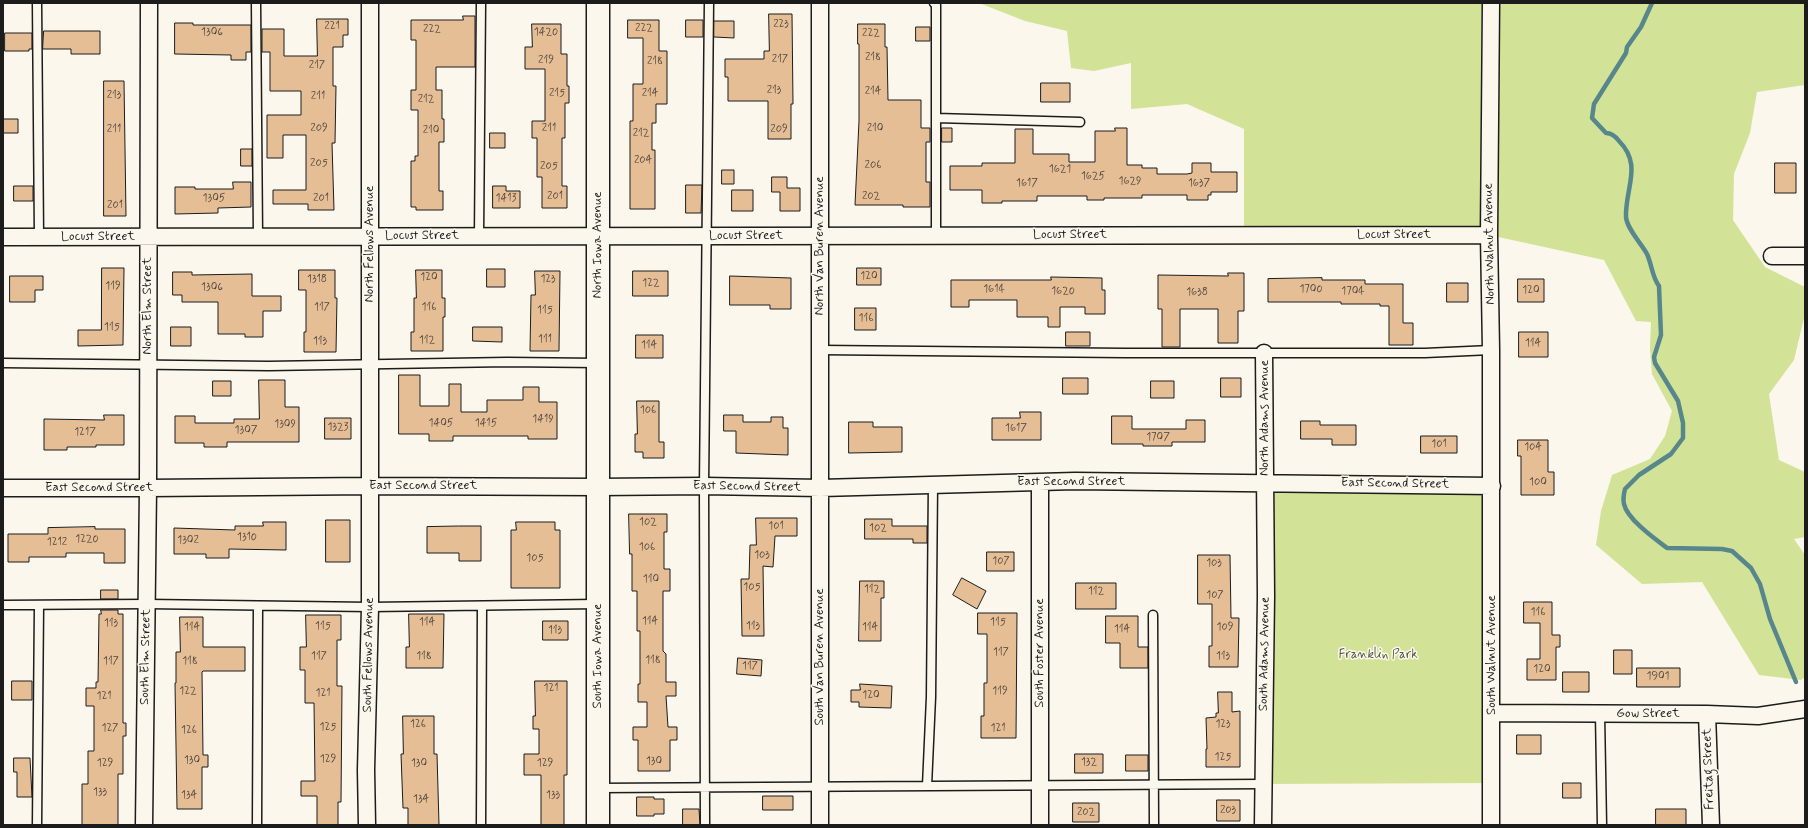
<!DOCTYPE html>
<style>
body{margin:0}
#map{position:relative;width:1808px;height:828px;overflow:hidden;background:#fbf7ec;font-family:Mynerve,sans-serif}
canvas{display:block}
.frame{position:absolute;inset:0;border:4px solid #1c1c1c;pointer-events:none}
</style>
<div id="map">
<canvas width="1808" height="828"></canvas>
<div class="frame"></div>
</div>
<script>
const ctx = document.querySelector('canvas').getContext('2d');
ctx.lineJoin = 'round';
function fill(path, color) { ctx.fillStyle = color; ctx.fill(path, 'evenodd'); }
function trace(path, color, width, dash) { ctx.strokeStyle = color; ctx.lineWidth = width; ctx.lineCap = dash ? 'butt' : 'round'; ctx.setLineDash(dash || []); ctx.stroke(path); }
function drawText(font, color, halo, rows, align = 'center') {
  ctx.font = font + ' Mynerve,sans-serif'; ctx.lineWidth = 3; ctx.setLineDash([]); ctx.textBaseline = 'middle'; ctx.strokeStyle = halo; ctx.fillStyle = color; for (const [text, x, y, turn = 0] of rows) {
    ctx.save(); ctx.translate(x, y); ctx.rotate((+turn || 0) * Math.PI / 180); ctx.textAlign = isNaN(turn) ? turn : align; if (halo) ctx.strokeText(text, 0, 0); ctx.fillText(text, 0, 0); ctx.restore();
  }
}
fill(new Path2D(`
 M979,3H1805V85L1757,92L1750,133L1734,174L1733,220L1765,267L1805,287V314L1794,360L1769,394L1779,460L1805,472V537L1794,539L1805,555V677L1801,680L1759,675L1702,582L1642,584L1596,545L1601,511L1612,475L1650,459L1665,436L1672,411L1652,374L1650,349L1651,322L1636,321L1604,260L1489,235H1244V129L1187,104L1131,109V63L1094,71L1071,68L1067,31L1025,21Z
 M1265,483L1492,486L1491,783L1264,784Z`), '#d2e397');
trace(new Path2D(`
 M1652,3L1641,27L1627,47L1626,53L1594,104L1592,118L1606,133C1612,133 1616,137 1619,141C1643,165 1625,188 1626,217C1627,229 1641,243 1647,254C1652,265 1652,277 1659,286L1661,335L1654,357L1655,363L1678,401L1683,423V438L1671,454L1639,475L1625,489C1624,493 1623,500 1624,504C1627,519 1655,539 1667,548L1722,549L1732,551L1751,568L1760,584L1770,619L1796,682`), '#57878c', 4.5);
const building = new Path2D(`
 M769,14H792L793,104H791V139H768V101H728V77H725V59H764V51H769Z
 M463,16H475V67H436V90H442V119H444V142H439V191H443V210H416V207H411V161H415V156H418V110H411V90H416V40H411V20H463Z
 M317,19H348V35H343V47H333V86H336L335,143H332L334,210H308V204H273V190H306V135H283V158H267V115H301V91H270V52H262V29H284V56H317Z
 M628,20H659V51H667V104H656V123H652V150H655V209H630V121H633V84H643V38H628Z
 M686,20H703V37H686Z
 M714,21H734V38L714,37Z
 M175,23H193V25H251V52H246V60H231V55L175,54Z
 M532,24H561V54H567V86H569V103H565V138H562V186H567V208H542V177H537V138H532V121H545V69H525V47H532Z
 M858,24H885V47H887L888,100H921V128H930V142H926V182H930V207H903V205H855L859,121V44H858Z
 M916,27H930V41H916Z
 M44,31H100V54H71V49H43Z
 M5,33H32V49H29V51H5Z
 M104,81H124L126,216H104Z
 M1041,83H1070V102H1041Z
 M3,119H18V133H3Z
 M942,128H952V142H942Z
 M1115,128H1127V165H1142V168H1157V174H1187L1192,173V163H1211V172H1237V192H1211V195H1208V200H1187V195H1142V198H1104V200H1087V196H1037V201H1002V203H982V190H950V166H982V163H1015V129H1033V154H1069V162H1095V131H1115Z
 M490,133H505V148H490Z
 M241,149H252V166H241Z
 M1775,163H1796V193H1775Z
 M722,170H734V184H722Z
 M772,177H787V188H800V211H780V192H772Z
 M233,182H251V207L218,208V213L175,214V187H195V189H233Z
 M686,185H702L701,213H686Z
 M14,186H33V201H14Z
 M493,186H506V191H520V208H493Z
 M732,190H753V211H732Z
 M102,268H124L123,345L78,346V330H101Z
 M857,268H881V285H857Z
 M487,269H505V287H487Z
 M299,270H335V298H337L336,352H304V332H306V290H299Z
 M416,270H442V298H445V317H443V351H411V332H414V298H416Z
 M535,271H560L559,351H530L531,295H535Z
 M633,271H668V296H633Z
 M173,272H192V275L252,274V296H281V311H263V337H245V334H218V302H182V295H173Z
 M1228,273H1244V311H1238V343H1218V309H1180V347H1162V309H1158V275L1228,276Z
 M10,276H43V290H35V302H10Z
 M730,276L791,278V309H770V305H730Z
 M1051,277L1102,278V290H1105V314H1085V307H1060V327H1048V317H1017V300H969V307H951V280H1051Z
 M1322,278V280H1365V284H1403V323H1413V345H1389V306H1380V304H1341V302H1268V279Z
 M1518,279H1544V302H1518Z
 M1447,283H1468V302H1447Z
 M855,308H876V330H855Z
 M171,327H191V346H171Z
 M473,327H502V342L473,341Z
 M1066,332H1090V346H1066Z
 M1519,332H1548V357H1519Z
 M636,335H663V358H636Z
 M399,375H420V406H449V384H461V412H487V400H523V387H539V402H557V439H528V436H453V441H429V434H399Z
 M1063,378H1088V394H1063Z
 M1221,378H1241V397H1221Z
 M259,380H285V407H299V442H227V447H204V443H175V416H195V423H234V419H259Z
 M213,381H231V396H213Z
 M1151,381H1174V398H1151Z
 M637,401H659V442H664V458H643V452H635V434H637Z
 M1020,412H1041V440H992V418H1020Z
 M104,415H124V445H96V447H67V450H44V419L104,420Z
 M724,415H743V422H771V417H783V428H788V455L736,453V431H724Z
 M1112,416H1132V429H1186V420H1205V442H1172V446H1143V444H1112Z
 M325,418H351V439H325Z
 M1301,421H1320V425H1356V445H1332V439H1301Z
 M849,422H873V427H902V452L849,453Z
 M1421,436H1457V453H1421Z
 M1518,440H1548V472H1554V495H1521V456H1518Z
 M629,514H667V532H664V569H670V591H663V651L666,654V682H676V696H666L668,727H677V740H670V771H638V740H633V727H647V702H638V684H640V631H637V591H632V554H630Z
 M756,518H797V536H775L773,567L763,566L764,636H742L741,579H749L750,545H756Z
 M865,519H892V526H927V543H913V539H865Z
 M326,520H350V562H326Z
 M263,522H286V550L229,549V558H206V554H174V528L235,530V526H263Z
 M516,522H555V530H560V588H511V530H516Z
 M459,526H481V561H459V553H427V527Z
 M95,527V529H125V563H104V553H66V557H29V562H8V534H48V528Z
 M987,552H1014V571H987Z
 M1198,555H1230L1231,618H1239L1238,667H1209V646H1212V604H1198Z
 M962,578L986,591L977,609L953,595Z
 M860,581H884V598H881V641H859Z
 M1076,583H1116V609H1076Z
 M101,590H118V599H101Z
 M1524,602H1552V635H1560V647H1556V680H1527V659H1540V623H1524Z
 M101,610H118V614H123V723H126V736H123V774H118V825H82V784H88V751H94V706H86V688H96V682H98L99,614H101Z
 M978,613H1017L1016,738H981V716H984V683H987V634H978Z
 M409,614H444L443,668H406V647H409Z
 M306,615H341V640H337V686H342L341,802H338V825H317V796H301V781H315L314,703H305V670H300V647H306Z
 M1106,616H1138V647H1148V668H1120V643H1106Z
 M180,617H203V647H245V671H203L202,672L203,755H208V767H202V809H177L175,683H176V652H180Z
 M543,621H568V640H543Z
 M1614,650H1632V674H1614Z
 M738,658L762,660L761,676L737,674Z
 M1637,668H1680V687H1637Z
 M1563,672H1589V692H1563Z
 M12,681H32V700H12Z
 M535,681H567V775H564V825H541V775H524V754H539V729H533V716H535Z
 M860,684L892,686L891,708L859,707V702H851V690H860Z
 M1218,692H1232V712L1240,711V767H1206V749H1207L1206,718L1216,717V713H1218Z
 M403,716H434V754H437L439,825H408V808H403L401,754H403Z
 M1517,735H1541V754H1517Z
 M1075,754H1103V773H1075Z
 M1126,755H1148V771H1126Z
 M14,758H30L32,797H17V772H14Z
 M1563,783H1581V798H1563Z
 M763,796H793V810H763Z
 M637,797H654V799H664V814H654V816H637Z
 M1217,800H1240V821H1217Z
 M1073,803H1099V822H1073Z
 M683,809H699L700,825H683Z
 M1656,809H1686V825H1656Z`);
fill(building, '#e6be96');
trace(building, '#1c1c1c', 1);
const lane = new Path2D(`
 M37,3L39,237
 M256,3L258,237
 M934,3L936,5V236
 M936,118L1080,122
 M479,236L481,3
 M820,350L1125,353H1425L1491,350
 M3,363L269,366L507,362L598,363
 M3,605L147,604L370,607L598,604
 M1153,615L1154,825
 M1600,714L1602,825
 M927,786L931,697L933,484
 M598,788L1264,784
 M37,825L39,606
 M257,825L258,606
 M481,825L482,606
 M705,825L704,486L709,3`);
const street = new Path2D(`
 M1491,3L1489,235L1491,350V825
 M3,237L1489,235
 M1772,256H1805
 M1040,482V825
 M3,488H148L370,486L598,487L704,486L821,488L1075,481L1492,486
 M1491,713L1707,714L1758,716L1805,709
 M1707,714L1711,825
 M144,825L148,488L149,3
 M367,825L366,770L370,607V3
 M820,825V3
 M1263,825L1266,596L1264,353`);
const secondary = new Path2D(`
 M598,825V3`);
trace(lane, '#1c1c1c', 11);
trace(street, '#1c1c1c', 19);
trace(secondary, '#1c1c1c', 25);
trace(lane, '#fbf7ec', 8);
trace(street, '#fbf7ec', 16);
trace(secondary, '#fbf7ec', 22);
drawText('11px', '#4e443a', null, [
 ["223",781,25],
 ["221",332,27],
 ["222",644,29],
 ["222",432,30],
 ["1306",212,33],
 ["1420",546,33],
 ["222",871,34],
 ["218",873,58],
 ["217",780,60],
 ["219",546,61],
 ["218",655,62],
 ["217",317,66],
 ["213",774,91],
 ["214",873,92],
 ["215",557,94],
 ["214",650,94],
 ["213",114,96],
 ["211",318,97],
 ["212",426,100],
 ["209",319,129],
 ["211",549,129],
 ["210",875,129],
 ["211",114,130],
 ["209",779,130],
 ["210",431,131],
 ["212",641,134],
 ["204",643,161],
 ["205",319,164],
 ["206",873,166],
 ["205",549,167],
 ["1621",1060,170],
 ["1625",1093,177],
 ["1629",1130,182],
 ["1617",1027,184],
 ["1637",1199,184],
 ["201",555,197],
 ["202",871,197],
 ["1305",214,199],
 ["201",321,199],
 ["1413",506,199],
 ["201",115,206],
 ["120",869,277],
 ["120",429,278],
 ["1318",317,280],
 ["123",548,280],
 ["122",651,284],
 ["119",113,287],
 ["1306",212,288],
 ["1614",994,290],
 ["1700",1311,290],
 ["120",1531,291],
 ["1620",1063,292],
 ["1704",1353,292],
 ["1638",1197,293],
 ["117",322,308],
 ["116",429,308],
 ["115",545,311],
 ["116",866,319],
 ["115",112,328],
 ["111",545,340],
 ["112",427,341],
 ["113",320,342],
 ["114",1533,344],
 ["114",649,346],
 ["106",648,411],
 ["1419",543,420],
 ["1405",441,424],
 ["1415",486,424],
 ["1309",285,425],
 ["1323",338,428],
 ["1617",1016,429],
 ["1307",246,431],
 ["1217",85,433],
 ["1707",1158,438],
 ["101",1439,445],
 ["104",1533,448],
 ["100",1538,483],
 ["102",648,523],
 ["101",776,527],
 ["102",878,529],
 ["1310",247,538],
 ["1220",87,540],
 ["1302",188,541],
 ["1212",57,543],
 ["106",647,548],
 ["103",762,556],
 ["105",535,559],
 ["107",1001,562],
 ["103",1214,564],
 ["110",651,580],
 ["105",752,588],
 ["112",872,590],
 ["112",1096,592],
 ["107",1215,596],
 ["116",1538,613],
 ["114",650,622],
 ["114",427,623],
 ["115",998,623],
 ["113",111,624],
 ["115",323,627],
 ["113",753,627],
 ["114",192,628],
 ["114",870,628],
 ["109",1225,628],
 ["114",1122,630],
 ["113",555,631],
 ["117",1001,653],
 ["117",319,657],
 ["118",424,657],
 ["113",1223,657],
 ["118",653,661],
 ["117",111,662],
 ["118",190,662],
 ["117",750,667],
 ["120",1542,670],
 ["1901",1658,677],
 ["121",551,689],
 ["122",188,692],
 ["119",1000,692],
 ["121",323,694],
 ["120",871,696],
 ["121",104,697],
 ["126",418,725],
 ["123",1223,725],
 ["125",328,728],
 ["127",110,729],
 ["121",998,729],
 ["126",189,731],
 ["125",1223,758],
 ["129",328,760],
 ["130",192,761],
 ["130",654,762],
 ["132",1089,763],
 ["129",105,764],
 ["130",419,764],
 ["129",545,764],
 ["133",100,793],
 ["134",189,796],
 ["133",553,796],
 ["134",421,800],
 ["203",1228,811],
 ["202",1086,813]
]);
drawText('13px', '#1c1c1c', '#fbf7ec', [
 ["Locust Street",1070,235],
 ["Locust Street",1394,235],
 ["Locust Street",422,236],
 ["Locust Street",746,236],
 ["Locust Street",98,237],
 ["North Fellows Avenue",370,244,-90],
 ["North Walnut Avenue",1490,244,-91],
 ["North Iowa Avenue",598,245,-90],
 ["North Van Buren Avenue",820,246,-90],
 ["North Elm Street",148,306,-90],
 ["North Adams Avenue",1265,418,-90],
 ["East Second Street",1071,482],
 ["East Second Street",1395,484,1],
 ["East Second Street",423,486],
 ["East Second Street",747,487,1],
 ["East Second Street",99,488],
 ["South Foster Avenue",1040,653,-90],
 ["South Adams Avenue",1265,654,-89],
 ["South Fellows Avenue",369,655,-89],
 ["South Walnut Avenue",1492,655,-90],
 ["South Iowa Avenue",598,656,-90],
 ["South Elm Street",146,657,-89],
 ["South Van Buren Avenue",820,657,-90],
 ["Gow Street",1648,714],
 ["Freitag Street",1709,769,-92]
]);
drawText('13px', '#535841', '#fbf7ec', [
 ["Franklin Park",1378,655]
]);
</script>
